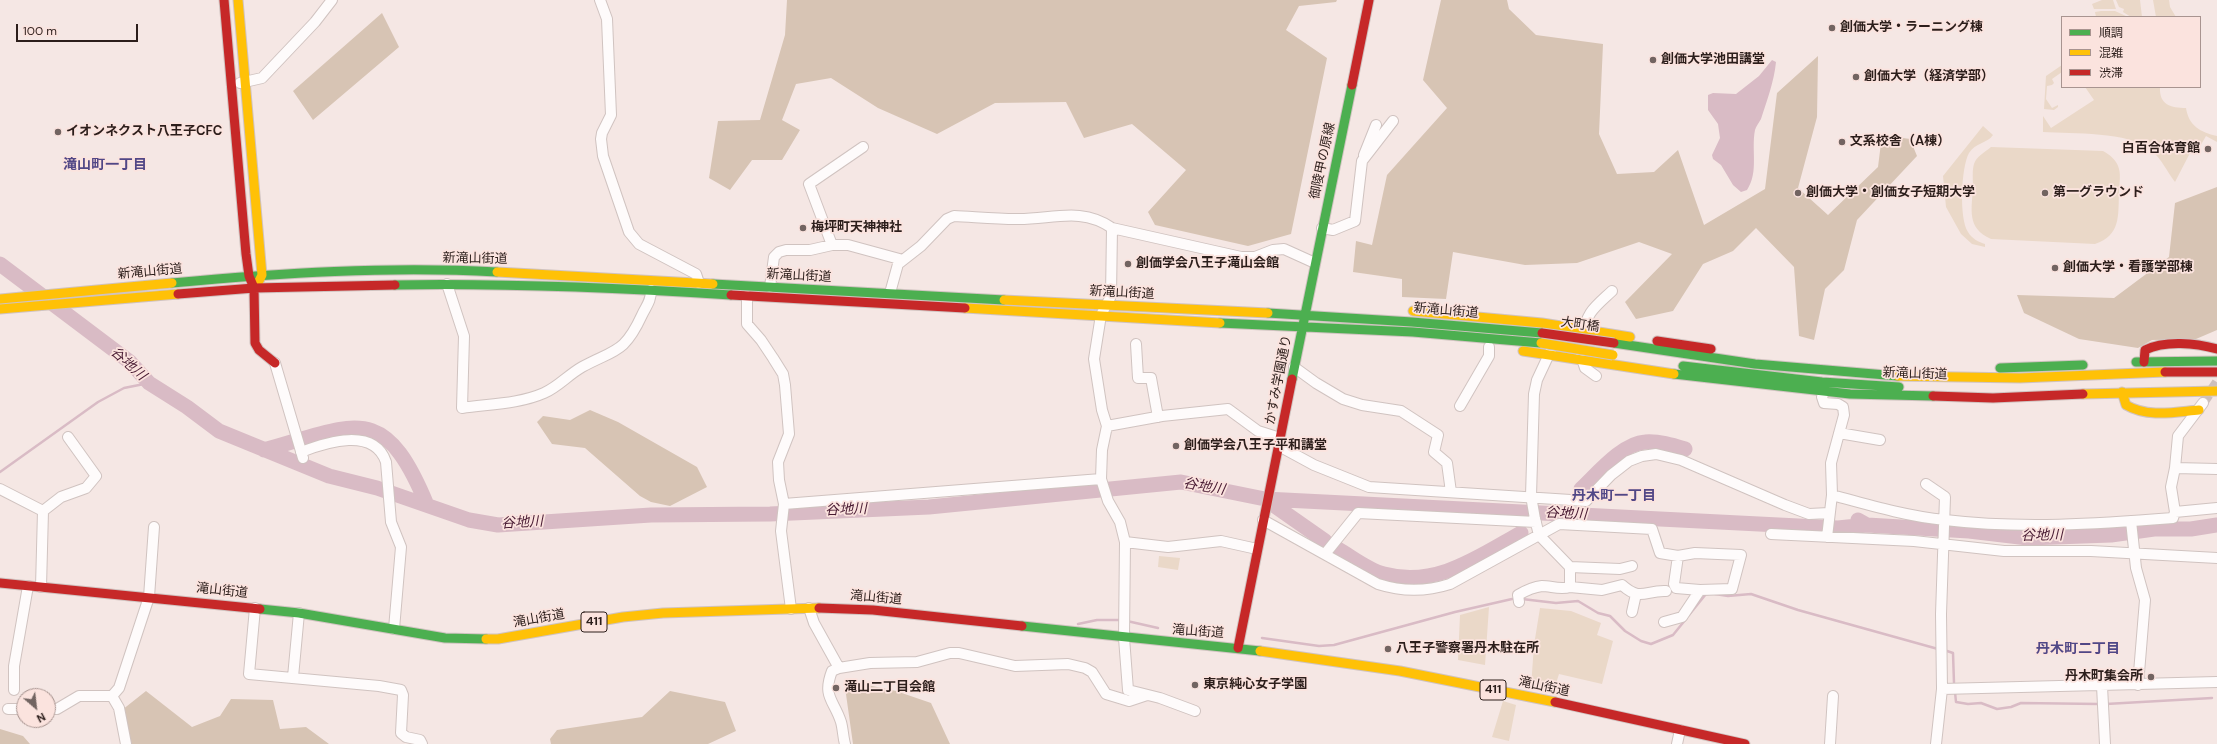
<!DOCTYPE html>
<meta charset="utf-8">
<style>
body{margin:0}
#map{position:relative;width:2217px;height:744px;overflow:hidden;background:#f5e7e4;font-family:"DM Sans","Noto Sans JP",sans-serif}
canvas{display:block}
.legend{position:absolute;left:2061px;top:16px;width:140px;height:72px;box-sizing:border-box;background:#fbe3de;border:1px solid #a89490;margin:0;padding:5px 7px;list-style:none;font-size:12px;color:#2c1e1b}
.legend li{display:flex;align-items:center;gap:8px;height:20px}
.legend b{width:20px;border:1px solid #a89490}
.north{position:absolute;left:16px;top:688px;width:40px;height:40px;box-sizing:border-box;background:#fbe3de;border:1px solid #a89490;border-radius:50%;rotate:152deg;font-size:11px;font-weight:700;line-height:16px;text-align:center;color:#2c1e1b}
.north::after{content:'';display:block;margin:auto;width:14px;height:18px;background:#726461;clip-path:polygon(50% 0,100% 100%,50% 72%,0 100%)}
.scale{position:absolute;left:16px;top:24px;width:122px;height:18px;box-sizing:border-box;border:2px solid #2c1e1b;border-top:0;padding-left:5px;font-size:12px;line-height:14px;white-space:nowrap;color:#2c1e1b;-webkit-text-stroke:3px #fbe3de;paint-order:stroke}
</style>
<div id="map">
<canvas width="2217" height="744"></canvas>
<ul class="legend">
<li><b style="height:5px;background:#4caf50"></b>順調</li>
<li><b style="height:5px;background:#ffc107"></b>混雑</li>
<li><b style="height:5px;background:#c62828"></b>渋滞</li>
</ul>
<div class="north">N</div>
<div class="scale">100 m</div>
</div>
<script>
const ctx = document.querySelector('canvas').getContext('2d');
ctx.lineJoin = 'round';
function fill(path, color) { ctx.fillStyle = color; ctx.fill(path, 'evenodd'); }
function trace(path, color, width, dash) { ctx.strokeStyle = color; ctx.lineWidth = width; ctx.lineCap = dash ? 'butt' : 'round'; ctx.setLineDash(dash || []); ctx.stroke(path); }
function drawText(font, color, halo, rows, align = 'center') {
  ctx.font = font + ' "DM Sans","Noto Sans JP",sans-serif'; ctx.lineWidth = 3.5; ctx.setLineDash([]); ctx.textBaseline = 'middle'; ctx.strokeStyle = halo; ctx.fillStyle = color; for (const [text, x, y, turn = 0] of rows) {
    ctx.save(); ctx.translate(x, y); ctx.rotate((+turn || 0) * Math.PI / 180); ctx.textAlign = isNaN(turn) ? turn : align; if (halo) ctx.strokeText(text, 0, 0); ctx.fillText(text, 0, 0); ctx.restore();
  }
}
fill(new Path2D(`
 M2102,0H2113L2116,9H2094L2092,4Z
 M2116,0H2140L2142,17H2131L2123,12L2124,9L2119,7Z
 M2153,0H2169L2170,7L2176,17H2156Z
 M2101,11H2115L2128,17H2096L2095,12Z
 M2062,65V72L2052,79L2054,83L2052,85L2047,86L2046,99L2052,108L2058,105V107L2054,110L2044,109L2046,76Z
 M2085,87H2160C2159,105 2171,108 2186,108C2189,126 2200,132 2217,136V142L2206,136L2195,155L2190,153L2175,182C2167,172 2162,159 2151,150C2128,131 2073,134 2043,132V116L2051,128L2094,100Z
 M1983,126L1993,135C1988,143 1975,143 1969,153C1961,167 1959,219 1968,232C1972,239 1979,242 1985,244V247L1972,244L1961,234L1946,207L1943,176Z
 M1991,147L2103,151C2110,155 2117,160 2119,169C2121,176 2119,186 2119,193C2118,216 2121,235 2095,244L1991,239C1966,228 1972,209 1973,186C1973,180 1972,170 1974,164C1976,157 1985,152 1991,147Z
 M1159,556L1180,558L1178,570L1158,567Z
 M1489,607L1485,665L1458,660L1460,615Z
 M1540,608L1571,611L1601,623L1597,635L1613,641L1602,684L1559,674L1553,693L1531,687L1534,645Z
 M1503,701L1516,705L1509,741L1492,737Z`), '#ead8c8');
fill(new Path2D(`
 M787,0H1337L1336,2L1299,6L1286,30L1327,58L1291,234L1248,246L1155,225L1148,212L1186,170L1132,124L1084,138L1066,102L995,103L937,134L878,108L831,78L796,84L782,120L800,130L782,160H752L730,190L709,178L718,121L760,120L785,35Z
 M1441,0H1507L1509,9L1536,35L1603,44L1599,134L1617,174L1654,172L1678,150L1704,225L1765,189L1777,93L1818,56L1817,117L1798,188L1828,215L1878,167L1882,135L1910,139L1917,156L1857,220L1844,270L1825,289L1814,340L1799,336L1794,267L1756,228L1733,251L1703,264L1673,311L1636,319L1625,302L1672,254L1639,242L1577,263L1525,265L1453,252L1446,299L1402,297V279L1353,272L1356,241L1372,245L1387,175L1447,108L1423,80Z
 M382,13L399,47L313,120L293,91Z
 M2217,187V330L2196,339L2152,340L2138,348L2079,339L2024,313L2017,295L2114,298L2169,257L2175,203Z
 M590,410L618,422L697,467L707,487L670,506L651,502L640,496L585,448L552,444L537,422L543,416L570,420Z
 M844,680L896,691L931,703L950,744H853Z
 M146,691L192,727L220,716L231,699L273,700L280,729L306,727L329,744H128L122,710Z
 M670,691L725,702L736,731L708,744H551L550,739L557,730L642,717Z
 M0,729L23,736L30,744H0Z`), '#d7c4b4');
fill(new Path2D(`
 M1772,60L1776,62C1774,82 1767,100 1761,119C1759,123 1756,126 1755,130C1751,150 1759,172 1747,190L1741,192L1733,185L1721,165L1713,159L1712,155L1720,138L1718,124L1708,110V95L1713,93L1736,94L1759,76Z`), '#d9bbc5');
trace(new Path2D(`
 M0,472L98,402L124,388L149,383
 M1715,594L1728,596L1751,594L1798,610L1938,649
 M1522,599L1556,603L1578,601L1598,613L1610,616L1625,631L1641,641L1651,644L1673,635L1686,619
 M1689,615L1706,594H1708
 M1127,621L1158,628
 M1078,624L1097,620H1121
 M1262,638L1319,646L1334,645L1455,612L1512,599
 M1944,650L1953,653L1954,683
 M1955,692L1956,702L1968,704L1981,703L1997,709L2011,707L2021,703L2099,704
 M2106,704L2212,698`), '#d9bbc5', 2.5);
trace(new Path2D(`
 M0,264L130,362L149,383L187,407L219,431L329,476L377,488L469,520L498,525L651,515L770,514L929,507L1181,482L1265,499L1838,528L1867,525
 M264,450C357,424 384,401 427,505
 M1581,489C1597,474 1623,443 1645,442C1659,441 1672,445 1685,449
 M1265,499L1325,541
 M1858,520L1867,525L1969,531L2028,538L2111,535L2154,529H2191L2217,525
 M1338,549C1352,557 1368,570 1384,574C1436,588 1478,557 1521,533`), '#d9bbc5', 15);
trace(new Path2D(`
 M2203,403L2217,382`), '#cdbfbc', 10, [10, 5]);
const street = new Path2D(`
 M600,0L607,19L611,115L602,133L601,139L603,156L629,232L639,244L696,274L699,283
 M240,83L262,78L315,22L332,0
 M1364,155L1376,125
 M1112,228L1111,296L1101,315L1094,359L1102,410L1107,426L1102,450L1101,479L1108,501L1120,522L1125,542L1124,638L1128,690L1160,698L1195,711
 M1322,228L1333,230L1355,221L1362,161L1393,121
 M832,245L809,184L863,147
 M447,284L464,336L462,408C489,404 519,404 544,393C558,387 568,375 582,367C615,349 624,354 642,315C646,306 651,302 651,290
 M770,287L774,257L779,252L786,250H810L832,245H848L903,260
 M890,293L898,264L921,246L947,219L954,216C975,217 995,219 1016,219C1050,220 1081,206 1112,228L1241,257H1255L1273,250L1284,249L1315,263
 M747,296V324L761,340L773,358L783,374L785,385L789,434L778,462L779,480L784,504L781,531L791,609
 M1583,336C1586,312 1595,307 1612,291
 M1136,344L1138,378H1151L1158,417
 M1581,356L1585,368L1596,376
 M275,363L303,458
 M1294,367L1316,383L1343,399L1362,405L1401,411L1438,435L1434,452L1447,463L1451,492
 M1824,392L1822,397L1824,403L1838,404L1843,407L1844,415L1831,463L1832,495L1827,537
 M1460,406L1489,356V347
 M1107,426L1162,416L1228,409L1258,431L1280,438
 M1839,433L1880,440
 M1279,446L1314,465L1369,487L1586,501L1611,475L1629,461L1642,456L1656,454L1681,460L1785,505L1809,514L1829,513
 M301,452C327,442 374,427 386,462L391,522L401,547L394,629
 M2175,468L2217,469
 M1926,484L1945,497L1941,614L1942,689L1936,744
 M0,489L43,511L41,587
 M1832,495C1869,505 1906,516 1945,520C2020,529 2098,524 2173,518L2175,512L2171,487L2175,468L2178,436L2203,403
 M784,504L1101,479
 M43,511L61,497L86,488L96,476L68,437
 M2175,512L2217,508
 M1263,520L1378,584C1403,592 1425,592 1450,584L1559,524L1652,529L1660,553L1678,556L1695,553L1741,555L1732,589L1700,590L1682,617L1664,622
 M2131,521L2136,568L2145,600L2138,685
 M1771,534L1914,541L2004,551H2091L2217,558
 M1125,542L1168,547L1221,541L1257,549
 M1325,554L1358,513L1536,522
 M1678,556L1674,584L1676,588L1700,590
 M1570,567L1620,569L1632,566
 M1570,587L1602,590L1622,585C1641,602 1645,590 1666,591
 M1519,602L1518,595C1525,591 1533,587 1542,586C1551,586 1560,590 1570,587V567L1539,535L1535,519L1531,496L1534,394L1537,380L1551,350
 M255,608L249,674L379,686L401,690L403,695L401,733L406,737L420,740L422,744
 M809,608L814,623L839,668L832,671C822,697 834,700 841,722C843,729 843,737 845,744
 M1632,612L1636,594
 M839,668L870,663L917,662L950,653H959L1015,666L1068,664L1085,668L1092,672L1106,694L1129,701L1147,695
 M293,677L299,613
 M2102,686L2105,744
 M1942,689L2217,682
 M14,690V666L28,586
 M112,696L119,708L126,744
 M8,709H24
 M48,709H57L79,696H112L119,688L149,597L154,527
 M1677,744L1680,730
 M1830,744L1833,696`);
const fast = new Path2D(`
 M172,283C280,273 389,266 497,272
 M713,284L1004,300
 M395,285C507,283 619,288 731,295
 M1268,313L1412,322L1542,333
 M1220,323L1413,332L1541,343
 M1614,343L1755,364L1898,376
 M2136,362L2217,361
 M1683,366L1822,382L1899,387
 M2000,368L2083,365
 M1674,374L1850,394L1933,396
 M1292,379L1352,85
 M260,609L299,613L445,638L486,639
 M1022,626L1260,651`);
const slow = new Path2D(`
 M238,0L262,275L258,283
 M497,272L713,284
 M0,299L172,283
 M1004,300L1268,313
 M965,308L1220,323
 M0,309L178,294
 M1413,311L1542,323L1630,337
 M1523,351L1674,374
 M1898,376L2020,378L2165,372
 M2122,392L2126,405C2148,418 2175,412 2199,410
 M2083,394L2217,391
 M486,639H498L623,617L663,613L819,608
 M1260,651L1400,671L1555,702`);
const jam = new Path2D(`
 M224,0L246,254L249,276L254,288L255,343L259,350L275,363
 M1352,85L1369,0
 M178,294L254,288L395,285
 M731,295L965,308
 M1657,341L1711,349
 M2144,362L2145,350C2165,340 2196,343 2217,349
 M2165,372H2217
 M1933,396L1993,398L2083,394
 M0,583L260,609
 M819,608L873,610L1022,626
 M1238,648L1292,379
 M1555,702L1745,744`);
trace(street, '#d0c3c0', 12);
trace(fast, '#d0c3c0', 11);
trace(slow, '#d0c3c0', 11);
trace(jam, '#d0c3c0', 11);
trace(street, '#fefbfb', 10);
trace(fast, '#4caf50', 9);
trace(slow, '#ffc107', 9);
trace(jam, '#c62828', 9);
const slowBridge = new Path2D(`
 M1541,343L1613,355`);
const jamBridge = new Path2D(`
 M1542,333L1614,343`);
trace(slowBridge, '#d0c3c0', 11, []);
trace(jamBridge, '#d0c3c0', 11, []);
trace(slowBridge, '#ffc107', 9);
trace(jamBridge, '#c62828', 9);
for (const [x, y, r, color] of [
 [1832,28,4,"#726461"],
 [1653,60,4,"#726461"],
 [1856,77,4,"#726461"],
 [58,132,4,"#726461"],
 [1842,142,4,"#726461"],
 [2208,149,4,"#726461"],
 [1798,193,4,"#726461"],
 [2045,193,4,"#726461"],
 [803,228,4,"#726461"],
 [1128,264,4,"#726461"],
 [2055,268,4,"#726461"],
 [1176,446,4,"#726461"],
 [1388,649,4,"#726461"],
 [2151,677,4,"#726461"],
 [1195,685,4,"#726461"],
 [836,688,4,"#726461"]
]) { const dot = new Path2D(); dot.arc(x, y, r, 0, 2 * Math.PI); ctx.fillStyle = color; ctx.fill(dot); trace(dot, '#fbe3de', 1.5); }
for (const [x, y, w] of [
 [594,622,26],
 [1493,690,26]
]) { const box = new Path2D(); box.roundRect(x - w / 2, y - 10, w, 20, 3); ctx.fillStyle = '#fbe3de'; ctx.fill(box); trace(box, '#2c1e1b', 1); }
drawText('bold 12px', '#2c1e1b', null, [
 ["411",594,622],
 ["411",1493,690]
]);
drawText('bold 13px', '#2c1e1b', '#fbe3de', [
 ["創価大学・ラーニング棟",1840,28],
 ["創価大学池田講堂",1661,60],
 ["創価大学（経済学部）",1864,77],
 ["イオンネクスト八王子CFC",66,132],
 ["文系校舎（A棟）",1850,142],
 ["白百合体育館",2200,149,"right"],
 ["創価大学・創価女子短期大学",1806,193],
 ["第一グラウンド",2053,193],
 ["梅坪町天神神社",811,228],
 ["創価学会八王子滝山会館",1136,264],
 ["創価大学・看護学部棟",2063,268],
 ["創価学会八王子平和講堂",1184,446],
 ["八王子警察署丹木駐在所",1396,649],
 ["丹木町集会所",2143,677,"right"],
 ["東京純心女子学園",1203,685],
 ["滝山二丁目会館",844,688]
], 'left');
drawText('13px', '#2c1e1b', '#fbe3de', [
 ["御陵甲の原線",1323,161,-78],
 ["新滝山街道",475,259,1],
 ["新滝山街道",150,272,-5],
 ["新滝山街道",799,276,3],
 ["新滝山街道",1122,293,3],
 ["新滝山街道",1446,311,5],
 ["大町橋",1580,325,8],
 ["新滝山街道",1915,374,2],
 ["かすみ学園通り",1279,380,-79],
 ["滝山街道",222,591,6],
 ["滝山街道",876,598,5],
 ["滝山街道",539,619,-10],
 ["滝山街道",1198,632,4],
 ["滝山街道",1544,687,12]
]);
drawText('bold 14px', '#514786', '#fbe3de', [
 ["滝山町一丁目",105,165],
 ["丹木町一丁目",1614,496],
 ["丹木町二丁目",2078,649]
]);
drawText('italic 14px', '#481a32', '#fbe3de', [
 ["谷地川",128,364,42],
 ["谷地川",1204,487,10],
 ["谷地川",846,510,-2],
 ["谷地川",1566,514,3],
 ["谷地川",522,523,-3],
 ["谷地川",2042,536,-1]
]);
</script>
